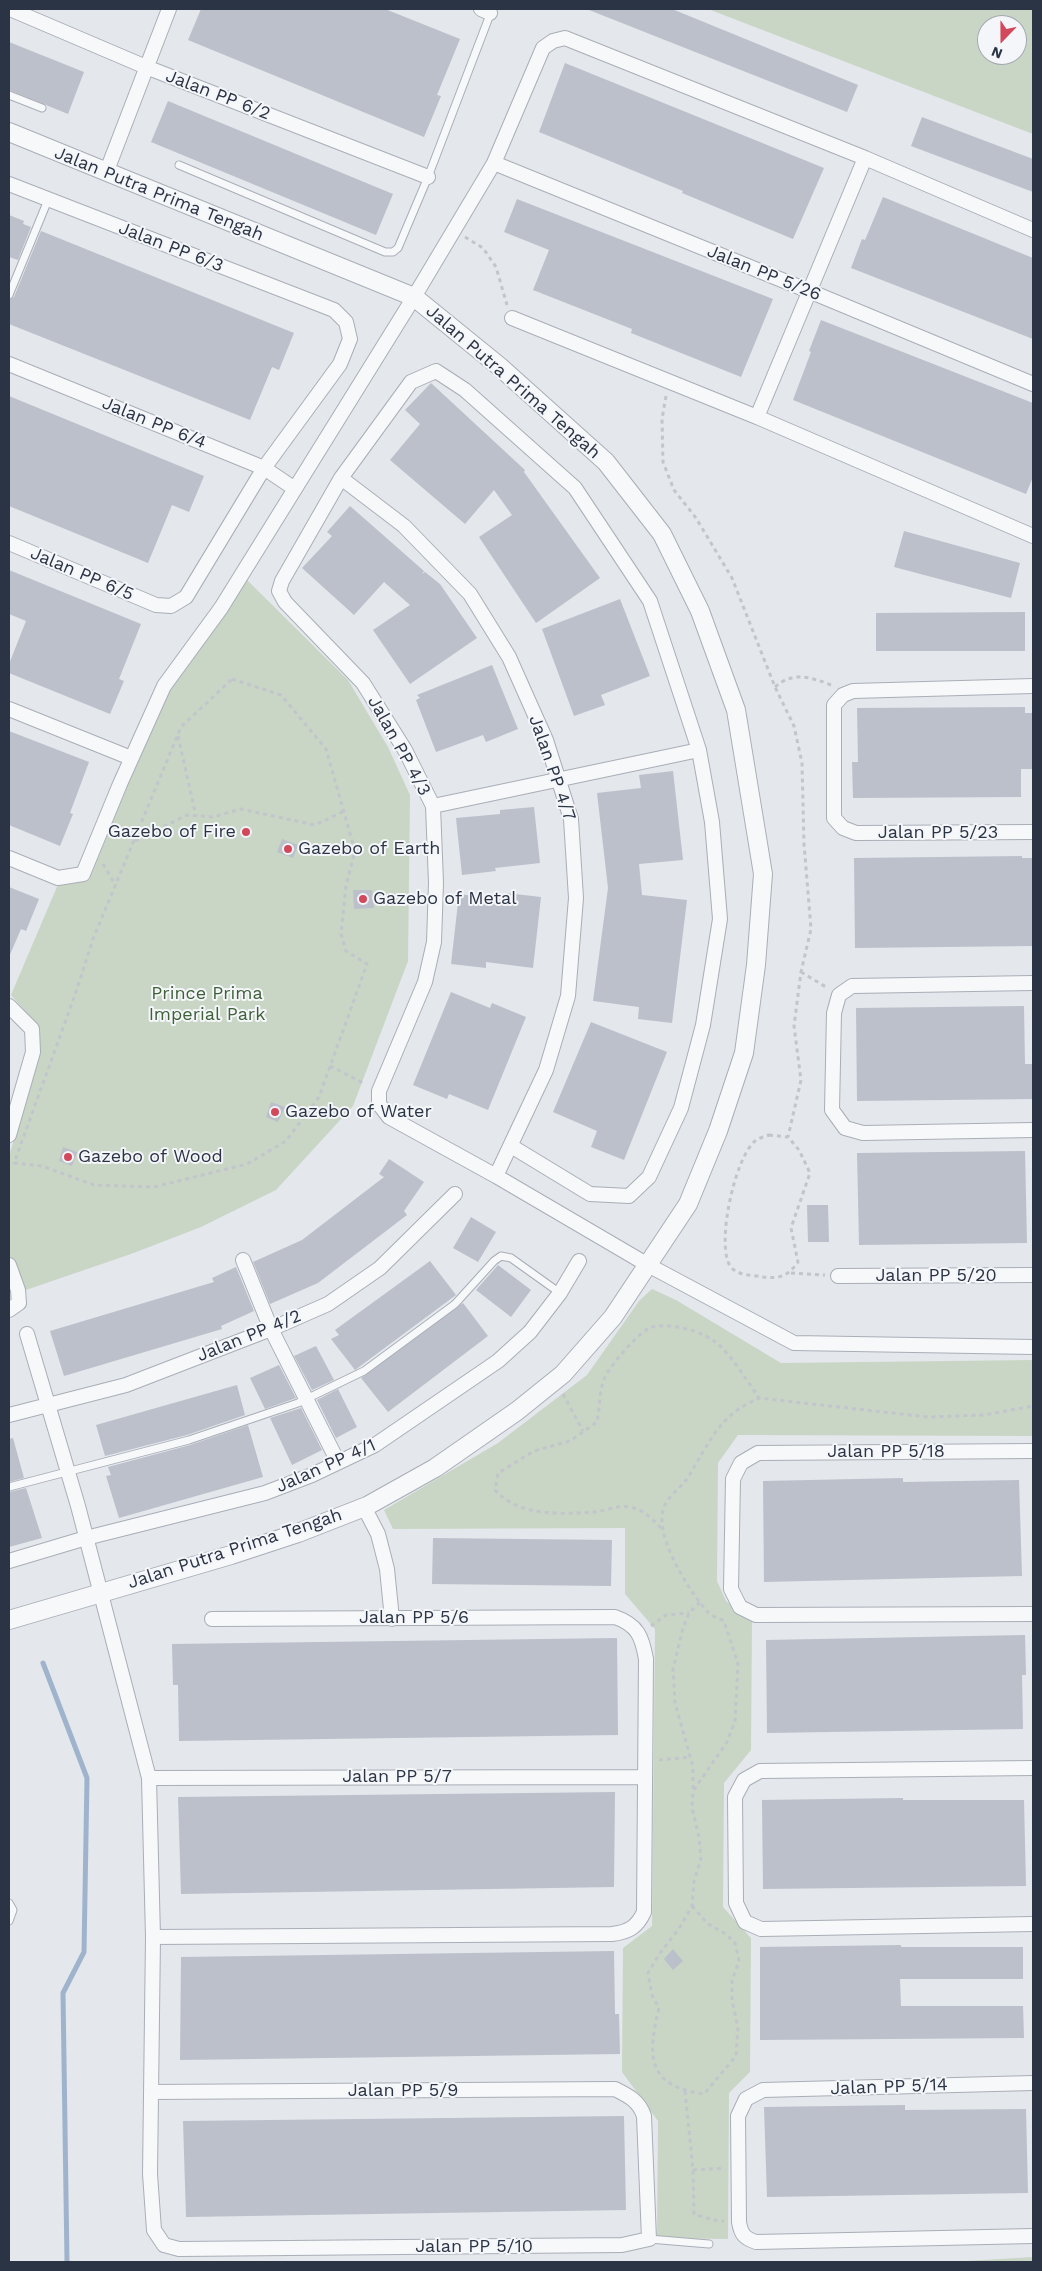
<!DOCTYPE html>
<style>
body{margin:0}
#map{position:relative;width:1042px;height:2271px;overflow:hidden;background:#e4e7ec;font-family:"Work Sans",sans-serif}
canvas{display:block}
.frame{position:absolute;inset:0;border:10px solid #2b3445;pointer-events:none}
.north{position:absolute;left:977px;top:15px;width:50px;height:50px;box-sizing:border-box;background:#f4f6f9;border:1px solid #a4a8b1;border-radius:50%;rotate:202deg;font-size:14px;font-weight:700;line-height:20px;text-align:center;color:#2b3445}
.north::after{content:'';display:block;margin:auto;width:18px;height:22px;background:#d1495b;clip-path:polygon(50% 0,100% 100%,50% 72%,0 100%)}
</style>
<div id="map">
<canvas width="1042" height="2271"></canvas>
<div class="frame"></div>
<div class="north">N</div>
</div>
<script>
const ctx = document.querySelector('canvas').getContext('2d');
ctx.lineJoin = 'round';
function fill(path, color) { ctx.fillStyle = color; ctx.fill(path, 'evenodd'); }
function trace(path, color, width, dash) { ctx.strokeStyle = color; ctx.lineWidth = width; ctx.lineCap = dash ? 'butt' : 'round'; ctx.setLineDash(dash || []); ctx.stroke(path); }
function drawText(font, color, halo, rows, align = 'center') {
  ctx.font = font + ' "Work Sans",sans-serif'; ctx.lineWidth = 4; ctx.setLineDash([]); ctx.textBaseline = 'middle'; ctx.strokeStyle = halo; ctx.fillStyle = color; for (const [text, x, y, turn = 0] of rows) {
    ctx.save(); ctx.translate(x, y); ctx.rotate((+turn || 0) * Math.PI / 180); ctx.textAlign = isNaN(turn) ? turn : align; if (halo) ctx.strokeText(text, 0, 0); ctx.fillText(text, 0, 0); ctx.restore();
  }
}
fill(new Path2D(`
 M708,9H1033V134ZM987,25H1017V55H987Z
 M245,578L348,680L388,747L410,795L408,961L353,1106L276,1190L201,1227L131,1254L23,1291L9,1254V1156L37,1065L35,1022L11,995L59,882L92,873L171,679Z
 M652,1289L676,1300L781,1363L1033,1360V1436L738,1435L718,1463L717,1581L726,1601L752,1621L751,1750L724,1783L723,1907L751,1938L750,2072L729,2093L728,2239L657,2238L658,2121L622,2072L623,1948L652,1926L655,1629L625,1594V1528L393,1529L384,1510L498,1443L587,1375L639,1301Z
 M1033,2257V2262H950Z`), '#c9d6c5');
trace(new Path2D(`
 M43,1663L87,1778L84,1952L63,1993L67,2262`), '#9fb4cc', 5);
fill(new Path2D(`
 M201,9H385L460,39L437,95L441,96L424,137L188,40Z
 M672,9L858,85L847,112L589,10Z
 M9,42L84,72L68,114L9,90Z
 M565,63L824,168L793,239L682,193L683,191L539,132Z
 M168,101L393,194L376,235L151,142Z
 M922,117L1033,159V192L911,146Z
 M883,197L1033,258V339L851,268L862,239L865,240Z
 M517,199L773,299L741,377L631,333L632,329L533,290L549,250L504,232Z
 M9,215L24,221L23,224L31,227L18,260L9,257Z
 M41,231L294,333L279,370L272,367L250,420L9,324V300L14,297Z
 M821,320L1033,403V477L1026,494L793,400L811,352L809,351Z
 M431,383L525,470L524,472L600,578L539,621L536,623L479,537L512,515L494,490L465,524L390,460L420,424L405,410Z
 M9,396L204,476L189,512L172,505L148,563L9,506Z
 M350,506L424,571L422,574L425,572L440,584L477,638L410,684L373,630L410,605L384,582L354,615L302,568L332,536L327,532Z
 M904,531L1020,563L1011,598L894,567Z
 M9,570L141,624L119,679L124,681L110,714L9,673V664L26,621L9,614Z
 M620,599L650,676L601,695L605,705L574,716L542,629Z
 M1025,612V651H876V613Z
 M492,665L518,729L486,742L483,735L436,752L416,700L420,698L417,695Z
 M1025,707V713H1033V769H1021V797L853,798L852,762H858L857,708Z
 M9,731L89,762L70,813L73,814L60,846L9,825Z
 M673,771L683,860L639,864L642,895L687,900L672,1023L638,1019L639,1007L593,1001L608,888L597,793L641,788L639,775Z
 M534,807L540,863L495,868L496,871L462,875L456,818L500,814V810Z
 M282,839L298,845L293,858L277,852Z
 M1022,856V858H1033V946L855,948L854,858Z
 M9,887L39,899L26,931L21,929L9,957Z
 M353,890H372L374,908L354,909Z
 M506,893L541,897L533,968L486,962V968L451,964L459,894L505,900Z
 M451,992L490,1008L492,1003L526,1017L488,1110L449,1094L447,1099L413,1085Z
 M1024,1006L1025,1064H1033V1099L857,1101L856,1008Z
 M591,1022L667,1052L624,1160L591,1147L597,1131L553,1112Z
 M271,1102L285,1107L278,1122L266,1117Z
 M63,1147L77,1152L72,1166L59,1161Z
 M1025,1151L1027,1243L859,1245L857,1153Z
 M389,1159L424,1182L404,1211L407,1215L318,1283L270,1304L253,1262L302,1240L384,1177L379,1174Z
 M807,1205H828L829,1242H808Z
 M471,1217L496,1232L478,1262L453,1248Z
 M430,1261L456,1295L355,1370L331,1339L339,1335L335,1330Z
 M498,1265L531,1290L511,1317L476,1290Z
 M236,1267L254,1311L221,1326L222,1329L64,1376L50,1331L214,1282L212,1278Z
 M463,1303L488,1336L388,1412L361,1378Z
 M316,1346L334,1380L312,1390L294,1356Z
 M279,1365L296,1398L265,1409L250,1378Z
 M237,1385L245,1415L187,1435L105,1456L96,1425Z
 M338,1389L357,1427L336,1438L317,1400Z
 M301,1408L322,1450L292,1465L270,1418Z
 M248,1425L263,1477L119,1518L106,1476L111,1475L108,1467L190,1445Z
 M13,1438L24,1478L9,1482V1439Z
 M903,1478V1482L1019,1480L1022,1576L764,1582L763,1481Z
 M26,1488L42,1538L9,1547V1492Z
 M433,1538L612,1540L611,1586L432,1584Z
 M1025,1635L1026,1675H1022L1023,1729L767,1733L766,1640Z
 M617,1638L618,1735L179,1741L178,1685H173L172,1644Z
 M615,1792L614,1887L181,1894L178,1797Z
 M903,1798V1800H1024L1026,1886L763,1889L762,1800Z
 M901,1945V1947H1023V1979H900L901,2006H1023L1024,2038L760,2040V1947Z
 M673,1949L683,1961L673,1970L664,1959Z
 M614,1951L615,2014H619L620,2054L180,2060L181,1957Z
 M905,2105V2110L1026,2109L1028,2193L767,2197L764,2107Z
 M624,2116L626,2210L186,2217L183,2121Z`), '#bbc0ca');
const service = new Path2D(`
 M9,95L42,108
 M179,165L385,252H393L398,248L428,177L491,12
 M9,295L48,200
 M9,1487L189,1440L298,1403L364,1371L455,1304L494,1261L501,1256L511,1258L560,1293
 M9,1903L13,1910L9,1921
 M649,2239L709,2244`);
const minor = new Path2D(`
 M10,9L146,67L428,177
 M481,9L490,13
 M494,163L809,291L1033,384
 M106,173L169,9
 M9,184L334,310L346,322L350,339L340,364L264,468L186,597L171,606L156,605L9,543
 M512,318L757,417L1033,536
 M9,364L264,468L295,489
 M757,417L865,158
 M341,478L404,526L470,594L509,657L546,740L571,819L576,898L568,996L546,1070L496,1176
 M1033,686L853,691L843,695L834,705V818L843,828L856,833L1033,832
 M9,709L131,758
 M433,806L699,750
 M9,858L58,878L83,874L120,784L164,686L221,608L414,297L494,163L543,48L553,41L565,38L865,158L1033,230
 M1033,983L852,986L839,995L834,1013L832,1110L845,1128L863,1133L1033,1130
 M9,1006L32,1029L33,1052L9,1135
 M511,1146L590,1194L629,1196L649,1177L681,1108L703,1025L720,919L712,822L699,750L650,601L575,488L465,390L436,371L411,382L341,478L282,581L279,591L285,602L363,683L405,750L433,806L436,883L434,942L425,982L379,1091V1104L389,1117L496,1176L648,1265L794,1343L1033,1347
 M243,1260L271,1329L338,1462
 M9,1265L18,1290L19,1303L9,1310
 M838,1276L1033,1275
 M27,1334L78,1506L149,1778L153,1937L150,2174L154,2230L164,2245L179,2249L622,2245L649,2239L644,2116C639,2101 629,2096 615,2089L151,2092
 M9,1415L126,1385L271,1329L328,1304L380,1268L455,1194
 M1033,1451L758,1453L741,1463L733,1479L731,1589L740,1607L756,1615L1033,1614
 M364,1507L378,1534L387,1569L392,1619
 M9,1561L86,1538L265,1493L312,1475L375,1445L498,1361L530,1332L560,1293L579,1261
 M1033,1768L760,1771L744,1780L735,1797L736,1903L745,1922L761,1929L1033,1924
 M149,1778L645,1777
 M153,1937L612,1934C629,1932 637,1927 644,1912L646,1659C642,1637 638,1625 615,1617L212,1619
 M1033,2083L763,2090L746,2099L738,2116L739,2222C741,2234 744,2238 756,2242L1033,2236`);
const tertiary = new Path2D(`
 M9,132L414,297L499,366L606,462L662,534L700,611L736,710L763,874L756,965L744,1053L718,1131L688,1204L613,1317L563,1374L517,1411L435,1468L367,1506L298,1533L231,1555L9,1620`);
trace(service, '#a9aeb7', 9);
trace(minor, '#a9aeb7', 16);
trace(tertiary, '#a9aeb7', 20);
trace(new Path2D(`
 M465,237L483,248L496,267L507,305
 M666,396L662,419L663,462L674,490L696,518L732,578L775,687L794,726L802,763L804,844L811,929L801,972L794,1026L801,1080L788,1137
 M232,679L281,695L326,749L355,851L346,886L341,934L346,951L367,964L319,1097L286,1141L247,1164L154,1187L94,1185L42,1166L14,1163L75,995L93,939L181,727Z
 M775,687C793,671 810,677 831,685
 M178,736L196,816
 M135,841L187,815L213,817L241,809L315,825L344,811
 M103,864L116,886
 M801,972L826,987
 M330,1066L365,1084
 M769,1135L788,1137L799,1150L810,1173L791,1228L798,1262C788,1276 780,1279 763,1277C752,1275 735,1276 729,1264C717,1240 735,1158 755,1141C758,1138 764,1137 769,1135Z
 M791,1273L825,1275
 M563,1394L583,1431
 M661,1528C651,1518 643,1509 629,1507C618,1505 605,1511 594,1512C562,1514 519,1517 495,1490L498,1473L534,1451L570,1441L597,1422C600,1407 599,1390 605,1377C610,1366 640,1330 652,1327C670,1323 699,1330 714,1341C729,1351 748,1382 759,1398
 M651,1626L666,1615L689,1613
 M659,1760L691,1757
 M693,1789V1767L675,1703L673,1669L683,1628L689,1613L700,1602
 M692,1906L708,1924L726,1934L735,1943L739,1961L732,1981V2000L738,2027L736,2056L704,2094C647,2086 647,2057 659,2008L652,1995L648,1973L658,1956L680,1927L692,1906L694,1881L701,1859L699,1837L692,1808L693,1791L727,1742L735,1721L738,1664L724,1621C718,1618 711,1616 707,1611C689,1591 651,1532 665,1505C669,1496 680,1488 687,1479C702,1456 713,1428 736,1411C743,1406 751,1402 759,1398L928,1417L984,1415L1033,1406
 M685,2091L693,2170L694,2214L713,2220L724,2221
 M693,2170L725,2168`), '#c2c5cb', 3, [4, 4]);
trace(service, '#f7f8fa', 7);
trace(minor, '#f7f8fa', 14);
trace(tertiary, '#f7f8fa', 18);
for (const [x, y, r, color] of [
 [246,832,5,"#d1495b"],
 [288,849,5,"#d1495b"],
 [363,899,5,"#d1495b"],
 [275,1112,5,"#d1495b"],
 [68,1157,5,"#d1495b"]
]) { const dot = new Path2D(); dot.arc(x, y, r, 0, 2 * Math.PI); ctx.fillStyle = color; ctx.fill(dot); trace(dot, '#f4f6f9', 2); }
drawText('18px', '#2b3445', '#f4f6f9', [
 ["Jalan PP 6/2",218,95,21],
 ["Jalan Putra Prima Tengah",159,194,22],
 ["Jalan PP 6/3",171,247,21],
 ["Jalan PP 5/26",764,273,22],
 ["Jalan Putra Prima Tengah",513,382,41],
 ["Jalan PP 6/4",154,423,22],
 ["Jalan PP 6/5",82,574,23],
 ["Jalan PP 4/3",399,746,61],
 ["Jalan PP 4/7",552,768,71],
 ["Jalan PP 5/23",938,833],
 ["Jalan PP 5/20",936,1276],
 ["Jalan PP 4/2",249,1336,-22],
 ["Jalan PP 5/18",886,1452],
 ["Jalan PP 4/1",326,1466,-24],
 ["Jalan Putra Prima Tengah",235,1549,-18],
 ["Jalan PP 5/6",414,1618],
 ["Jalan PP 5/7",397,1777],
 ["Jalan PP 5/14",889,2087,-2],
 ["Jalan PP 5/9",403,2091],
 ["Jalan PP 5/10",474,2247]
]);
drawText('18px', '#2b3445', '#f4f6f9', [
 ["Gazebo of Fire",236,832,"right"],
 ["Gazebo of Earth",298,849],
 ["Gazebo of Metal",373,899],
 ["Gazebo of Water",285,1112],
 ["Gazebo of Wood",78,1157]
], 'left');
drawText('18px', '#3f6138', '#f4f6f9', [
 ["Prince Prima",207,994],
 ["Imperial Park",207,1015]
]);
</script>
